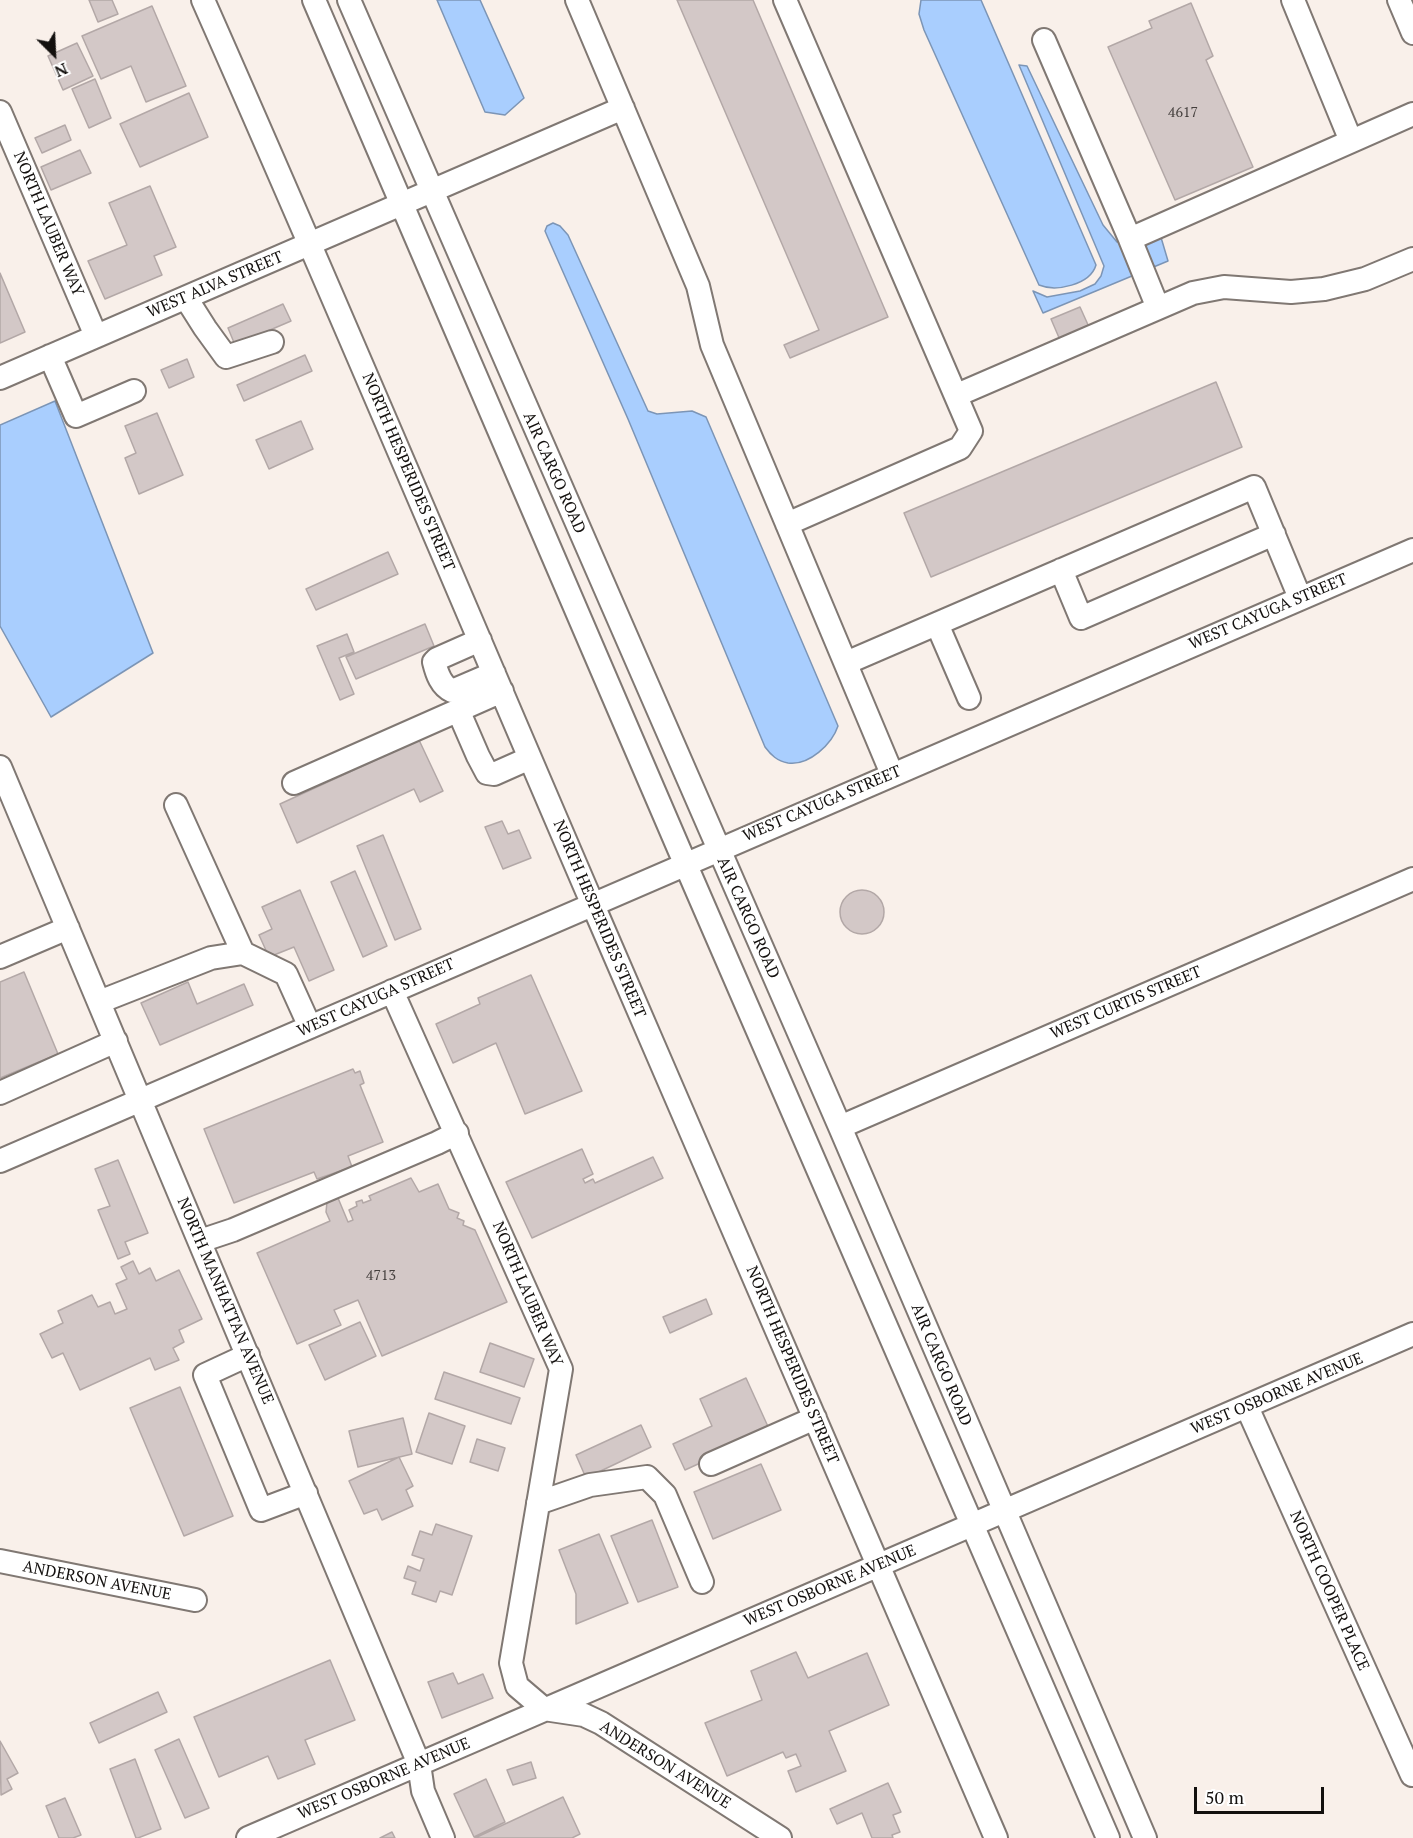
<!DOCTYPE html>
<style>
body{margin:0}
#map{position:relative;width:1413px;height:1838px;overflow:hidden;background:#f9f0ea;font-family:"PT Serif",serif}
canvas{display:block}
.north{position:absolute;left:24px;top:24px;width:60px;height:60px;-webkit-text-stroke:4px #fff;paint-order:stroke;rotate:156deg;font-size:16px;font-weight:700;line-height:24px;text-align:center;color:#13100e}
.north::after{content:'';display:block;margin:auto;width:21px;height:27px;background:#13100e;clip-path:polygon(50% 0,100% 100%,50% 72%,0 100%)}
.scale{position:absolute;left:1194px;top:1787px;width:130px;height:27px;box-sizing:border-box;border:3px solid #13100e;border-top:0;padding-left:8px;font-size:18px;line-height:21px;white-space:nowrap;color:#13100e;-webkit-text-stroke:4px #fff;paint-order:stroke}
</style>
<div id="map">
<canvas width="1413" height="1838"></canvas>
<div class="north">N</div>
<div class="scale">50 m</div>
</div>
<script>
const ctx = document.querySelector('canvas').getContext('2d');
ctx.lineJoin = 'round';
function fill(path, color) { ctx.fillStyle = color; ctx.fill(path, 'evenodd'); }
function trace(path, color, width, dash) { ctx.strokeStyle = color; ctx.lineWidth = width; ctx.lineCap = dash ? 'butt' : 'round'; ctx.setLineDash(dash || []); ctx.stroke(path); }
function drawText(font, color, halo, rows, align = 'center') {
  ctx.font = font + ' "PT Serif",serif'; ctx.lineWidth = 4.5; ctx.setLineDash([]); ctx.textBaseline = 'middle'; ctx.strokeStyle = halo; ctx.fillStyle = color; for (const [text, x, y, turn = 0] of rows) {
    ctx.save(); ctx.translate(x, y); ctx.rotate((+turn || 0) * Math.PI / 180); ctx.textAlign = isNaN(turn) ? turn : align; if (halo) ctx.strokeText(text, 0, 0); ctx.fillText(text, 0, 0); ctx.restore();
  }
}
const water = new Path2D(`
 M437,0H480L524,98L505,115L485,112Z
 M921,0H981L1096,265C1090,285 1056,292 1039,285L924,30L919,14Z
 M1019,65L1027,66L1103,225L1117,242L1160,234L1168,261L1043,313L1033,291L1047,297L1080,291L1095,284L1101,276L1104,266Z
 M553,223L560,226L568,235L648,411L657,414L692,411L706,417L838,726C832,744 809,766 788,763C777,761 771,755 765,747L628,419L548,238L545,231L547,226Z
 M55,401L153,653L51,717L0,626V425Z`);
fill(water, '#a9cefe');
trace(water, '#7c95b6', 1.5);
const building = new Path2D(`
 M89,0H112L118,14L98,22Z
 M677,0H753L888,317L790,358L784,345L819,330Z
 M1191,3L1213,56L1206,60L1253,167L1175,200L1108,47L1152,28L1149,21Z
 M152,6L186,86L146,102L131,66L101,79L82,36Z
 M77,43L93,76L63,90L48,56Z
 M95,79L111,118L89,128L72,89Z
 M189,93L208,137L140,167L120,124Z
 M65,125L71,140L42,153L35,138Z
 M80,150L91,173L51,190L41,167Z
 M150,186L176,247L154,256L162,275L105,299L88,261L127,245L109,203Z
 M0,273L25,332L0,343Z
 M283,304L291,321L235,345L228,328Z
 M1080,307L1089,327L1060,340L1051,319Z
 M305,355L312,371L244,401L237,385Z
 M187,359L194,377L169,388L161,370Z
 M1216,382L1242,447L931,577L904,513Z
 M157,413L183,475L139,494L125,458L136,453L125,426Z
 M301,421L313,449L269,469L256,440Z
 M388,552L398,574L316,610L306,589Z
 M425,624L434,646L356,679L346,657Z
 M347,634L354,652L339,658L354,694L340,700L317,646Z
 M419,740L443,791L420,802L414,789L297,843L280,804Z
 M502,821L508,834L519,830L531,858L503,869L485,827Z
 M383,835L421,929L395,940L357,846Z
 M355,871L387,946L363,957L331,882Z
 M300,890L334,970L309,981L294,947L269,957L259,935L272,929L262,907Z
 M840 912a22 22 0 1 1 44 0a22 22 0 1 1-44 0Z
 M24,972L58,1054L0,1078V982Z
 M531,975L582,1091L525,1114L496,1043L453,1063L436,1024L480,1004L478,998Z
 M188,982L197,1004L244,984L253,1005L160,1045L141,1003Z
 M353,1069L355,1073L360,1071L364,1083L360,1085L383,1142L348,1156L352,1167L317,1179L314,1172L234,1203L204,1129Z
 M582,1149L593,1174L583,1179L585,1183L593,1179L595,1183L653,1157L663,1178L532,1238L506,1182Z
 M118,1160L148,1233L125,1242L130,1254L118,1259L98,1210L110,1206L95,1169Z
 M411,1178L419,1192L438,1184L449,1209L459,1213L457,1218L464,1221L463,1225L475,1230L507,1302L382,1356L358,1300L334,1310L341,1325L297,1344L257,1253L330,1221L326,1212L327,1202L338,1198L348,1222L353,1220L349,1210L357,1206L356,1202L362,1200L363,1203L371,1200L369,1196Z
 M133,1261L139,1274L150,1268L156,1281L179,1270L202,1319L179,1330L184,1342L173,1348L179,1360L155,1370L150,1358L80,1390L63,1353L52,1358L40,1334L63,1323L58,1311L92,1295L98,1307L110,1302L115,1314L127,1309L116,1284L127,1279L121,1267Z
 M706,1299L712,1314L670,1333L663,1317Z
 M360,1322L376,1356L325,1380L309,1345Z
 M490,1343L534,1359L524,1387L480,1372Z
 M444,1372L520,1398L511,1424L435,1399Z
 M746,1378L770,1431L685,1470L673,1444L712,1426L700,1399Z
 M180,1387L233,1516L184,1536L130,1408Z
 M429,1413L465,1426L452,1464L416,1452Z
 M403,1418L412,1454L358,1467L349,1431Z
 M641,1425L651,1447L586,1478L576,1455Z
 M477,1439L505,1448L498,1471L470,1462Z
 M399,1457L413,1486L406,1490L413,1506L382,1520L377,1509L364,1514L349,1481Z
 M761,1464L781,1510L713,1539L694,1492Z
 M652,1520L678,1587L638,1602L611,1536Z
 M436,1524L472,1536L452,1595L440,1591L436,1602L412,1594L416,1582L404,1578L408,1566L420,1571L424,1559L412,1555L420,1531L432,1535Z
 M599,1534L628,1603L576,1624V1594L559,1550Z
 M796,1652L808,1678L867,1653L889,1705L829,1731L846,1771L796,1792L788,1771L801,1766L796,1754L786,1758L783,1752L727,1776L705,1723L762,1700L751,1671Z
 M330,1660L355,1720L305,1740L315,1764L278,1779L268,1756L219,1777L194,1717Z
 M453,1673L458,1684L483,1674L493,1698L442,1718L428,1682Z
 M158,1692L167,1712L99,1743L90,1723Z
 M179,1739L209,1808L185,1818L155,1750Z
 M0,1741L18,1773L7,1779L12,1789L1,1795Z
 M135,1759L161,1829L138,1838H136L110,1769Z
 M531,1762L536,1778L513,1785L507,1770Z
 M486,1779L505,1822L474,1837L454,1794Z
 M888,1783L901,1812L893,1815L900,1832L892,1835L893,1838H872L862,1813L837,1824L830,1809Z
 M563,1797L580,1834L572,1838H475Z
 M65,1798L81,1835L73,1838H59L46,1806Z
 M392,1832L395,1838H380Z`);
fill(building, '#d3c8c7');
trace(building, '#b3a8a7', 1.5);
const minor = new Path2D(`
 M203,0C336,300 463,603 593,905C727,1216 863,1526 996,1838
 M314,0L685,863L1108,1838
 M349,0L840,1127L1145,1838
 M577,0L698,286L712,345L892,774
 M785,0L971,431L960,448L787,524
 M1293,0L1351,141
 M1399,0L1413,33
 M1044,40L1130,239
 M0,112L96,336
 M186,298L205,328L226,357L272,342
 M1158,308L1130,239L1413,114
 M50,356L76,416L134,391
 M0,378L623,108
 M957,395L1193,293L1224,287L1291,292L1324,289L1365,279L1413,259
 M1061,570L1081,618L1274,534
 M937,624L969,698
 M480,640L437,659L434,662C437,674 441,686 452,691L494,673
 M846,663L1254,487L1300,598
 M458,710L478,756L487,773L494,774L530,758
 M0,767L419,1764L423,1791L443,1838
 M294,783L502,691
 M176,805L243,953
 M0,957L68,928
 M392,991L561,1369L511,1663L517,1686L544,1709L584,1715L601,1723L780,1838
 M99,1002L211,958L243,953L286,974L310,1027
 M0,1093L116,1041
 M840,1127L1413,879
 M0,1161L1413,550
 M200,1241L233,1230L437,1143L457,1133
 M248,1355L205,1375L261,1510L306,1493
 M1247,1407L1412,1775
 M711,1464L815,1418
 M538,1503L590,1485L647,1477L665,1495L702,1582
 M0,1561L195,1600
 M248,1838L1413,1334`);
trace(minor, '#807873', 26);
trace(minor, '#fff', 22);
drawText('14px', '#433e3c', null, [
 ["4617",1183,113],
 ["4713",381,1276]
]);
drawText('16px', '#13100e', '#fff', [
 ["NORTH LAUBER WAY",48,224,67],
 ["WEST ALVA STREET",215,285,-23],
 ["NORTH HESPERIDES STREET",408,472,67],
 ["AIR CARGO ROAD",554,473,66],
 ["WEST CAYUGA STREET",1268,612,-23],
 ["WEST CAYUGA STREET",822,804,-23],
 ["AIR CARGO ROAD",748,918,66],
 ["NORTH HESPERIDES STREET",599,919,67],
 ["WEST CAYUGA STREET",376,998,-24],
 ["WEST CURTIS STREET",1126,1003,-23],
 ["NORTH LAUBER WAY",527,1294,67],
 ["NORTH MANHATTAN AVENUE",225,1301,67],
 ["NORTH HESPERIDES STREET",792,1365,67],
 ["AIR CARGO ROAD",941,1365,67],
 ["WEST OSBORNE AVENUE",1277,1394,-23],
 ["ANDERSON AVENUE",97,1581,11],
 ["WEST OSBORNE AVENUE",830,1586,-23],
 ["NORTH COOPER PLACE",1329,1591,66],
 ["ANDERSON AVENUE",665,1765,32],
 ["WEST OSBORNE AVENUE",384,1779,-23]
]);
</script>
